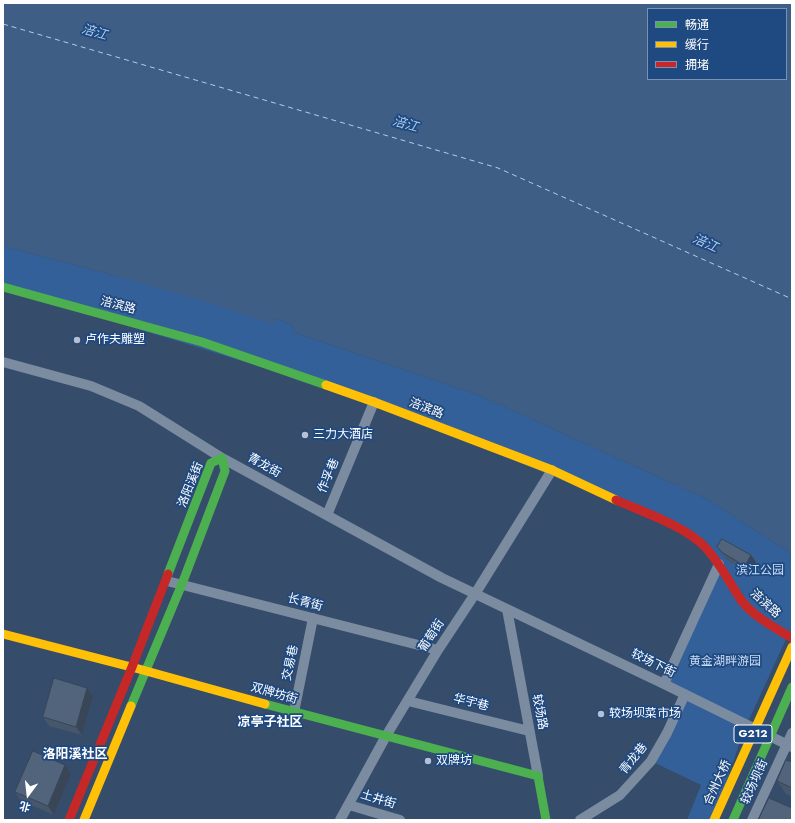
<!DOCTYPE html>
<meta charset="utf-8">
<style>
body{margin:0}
#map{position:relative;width:795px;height:823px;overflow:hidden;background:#354c6b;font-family:Jost,"Noto Sans SC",sans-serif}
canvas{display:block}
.frame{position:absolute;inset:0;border:4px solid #fff;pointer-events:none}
.legend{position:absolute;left:647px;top:8px;width:140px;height:72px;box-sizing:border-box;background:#1f4981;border:1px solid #7992b3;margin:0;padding:5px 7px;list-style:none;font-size:12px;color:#fff}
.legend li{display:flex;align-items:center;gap:8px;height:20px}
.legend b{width:20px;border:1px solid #7992b3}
.north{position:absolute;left:8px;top:775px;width:40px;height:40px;-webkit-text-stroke:3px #1f4981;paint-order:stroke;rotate:195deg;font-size:11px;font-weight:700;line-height:16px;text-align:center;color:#fff}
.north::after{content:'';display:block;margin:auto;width:14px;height:18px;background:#fff;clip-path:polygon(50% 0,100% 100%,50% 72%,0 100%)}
</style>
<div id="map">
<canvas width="795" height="823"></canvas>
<div class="frame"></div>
<ul class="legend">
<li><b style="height:5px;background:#4caf50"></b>畅通</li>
<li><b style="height:5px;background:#ffc107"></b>缓行</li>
<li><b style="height:5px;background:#c62828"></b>拥堵</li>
</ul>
<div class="north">北</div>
</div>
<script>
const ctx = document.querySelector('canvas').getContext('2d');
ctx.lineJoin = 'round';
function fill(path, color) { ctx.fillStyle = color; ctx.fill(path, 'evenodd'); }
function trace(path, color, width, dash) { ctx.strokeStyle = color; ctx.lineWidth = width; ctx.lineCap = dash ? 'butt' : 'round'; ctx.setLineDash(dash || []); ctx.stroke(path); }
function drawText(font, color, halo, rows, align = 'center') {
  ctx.font = font + ' Jost,"Noto Sans SC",sans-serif'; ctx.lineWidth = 3.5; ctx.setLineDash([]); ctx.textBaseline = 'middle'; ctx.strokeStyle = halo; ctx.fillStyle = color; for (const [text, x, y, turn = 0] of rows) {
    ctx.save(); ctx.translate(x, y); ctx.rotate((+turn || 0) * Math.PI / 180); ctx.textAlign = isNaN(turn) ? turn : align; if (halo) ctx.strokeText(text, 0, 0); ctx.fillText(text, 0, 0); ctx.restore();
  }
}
fill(new Path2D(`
 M3,246L181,293L274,323L276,319L291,324L296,333L481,396L707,499L792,554V638L787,637L742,735L714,820H687L701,785L651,761L685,694L664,684L719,565L687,532L374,402L3,287Z`), '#336098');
fill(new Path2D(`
 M3,3H792V554L707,499L481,396L296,333L291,324L276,319L274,324C185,293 94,270 3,246ZM648,9H786V79H648Z`), '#3f5e85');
trace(new Path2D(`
 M3,24L498,168L792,299`), '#b0cdf0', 1, [5, 4]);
trace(new Path2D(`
 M3,362L91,386L139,406L222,458L442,578L664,684L792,747
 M327,515L374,402
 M167,581L438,650
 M507,609L538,776
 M664,684L719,564
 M408,701L529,731
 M294,712L313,618
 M349,805L400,820
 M340,820L386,736L438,650L475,594L552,470
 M580,820L620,795L651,761L667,733L685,694
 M752,820L792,733`), '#7b8ca1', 10);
trace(new Path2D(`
 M3,287L202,342L326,385
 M265,704L538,776L546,820
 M131,706L182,584L225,471L222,458L211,463L168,574`), '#4caf50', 9);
trace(new Path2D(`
 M326,385L374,402L552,470L616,500
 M3,634L139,669L265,704
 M84,820L131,706`), '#ffc107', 9);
trace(new Path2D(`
 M616,500C643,512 685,526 705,547C720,563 729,582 741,600C753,616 775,628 792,638
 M69,820L132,667L168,574`), '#c62828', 9);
trace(new Path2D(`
 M733,820L792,687`), '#4caf50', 9);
trace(new Path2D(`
 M714,820L792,647`), '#ffc107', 9);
fill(new Path2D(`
 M717,547L751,555L756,562L750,573L727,560Z
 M87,688L93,696L82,735L49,726L43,717Z
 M792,762V797L786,794L777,781Z
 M71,774L54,815L21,801L15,792Z`), '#46566b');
fill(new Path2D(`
 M751,555L756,562L750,573L745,566Z
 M3,660L5,663L3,669Z
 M87,688L93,696L82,735L76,727Z
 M65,765L71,774L54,815L48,806Z`), '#394657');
const building = new Path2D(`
 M722,539L751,555L745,566L723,553L717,547Z
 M54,678L87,688L76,727L43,717Z
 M33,751L65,765L48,806L15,792Z
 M786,760L792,762V788L777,781Z
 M769,798L792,808V820H761L759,819Z`);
fill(building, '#51647c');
trace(building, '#394657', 1);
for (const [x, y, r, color] of [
 [77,340,4,"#b8c0cb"],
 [305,435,4,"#b8c0cb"],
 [601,714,4,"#b8c0cb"],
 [428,761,4,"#b8c0cb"]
]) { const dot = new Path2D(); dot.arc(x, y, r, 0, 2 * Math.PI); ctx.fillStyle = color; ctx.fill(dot); trace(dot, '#1f4981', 1.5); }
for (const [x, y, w] of [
 [753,734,38]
]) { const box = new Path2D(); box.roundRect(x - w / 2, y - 9, w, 18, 3); ctx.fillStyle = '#1f4981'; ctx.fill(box); trace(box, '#fff', 1); }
drawText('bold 11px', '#fff', null, [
 ["G212",753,734]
]);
drawText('12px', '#fff', '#1f4981', [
 ["涪滨路",118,306,15],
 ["涪滨路",426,409,21],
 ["青龙街",264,466,29],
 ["作孚巷",329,476,-67],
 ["洛阳溪街",191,485,-68],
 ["长青街",305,603,15],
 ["涪滨路",765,604,42],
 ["葡萄街",432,636,-57],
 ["交易巷",291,663,-78],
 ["较场下街",653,664,26],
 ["双牌坊街",274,694,16],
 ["华宇巷",471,703,14],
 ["较场路",539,712,79],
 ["青龙巷",634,759,-51],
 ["较场坝街",755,782,-66],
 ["合州大桥",718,783,-65],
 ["土井街",378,800,17]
]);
drawText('12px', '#fff', '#1f4981', [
 ["卢作夫雕塑",85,340],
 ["三力大酒店",313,435],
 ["较场坝菜市场",609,714],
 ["双牌坊",436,761]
], 'left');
drawText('12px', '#c9ddf6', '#1f4981', [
 ["滨江公园",760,571],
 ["黄金湖畔游园",725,662]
]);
drawText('italic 13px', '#b0cdf0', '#1f4981', [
 ["涪江",94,33,16],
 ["涪江",405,125,16],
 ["涪江",705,244,24]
]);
drawText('bold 13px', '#fff', '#1f4981', [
 ["凉亭子社区",270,723],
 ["洛阳溪社区",75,755]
]);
</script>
